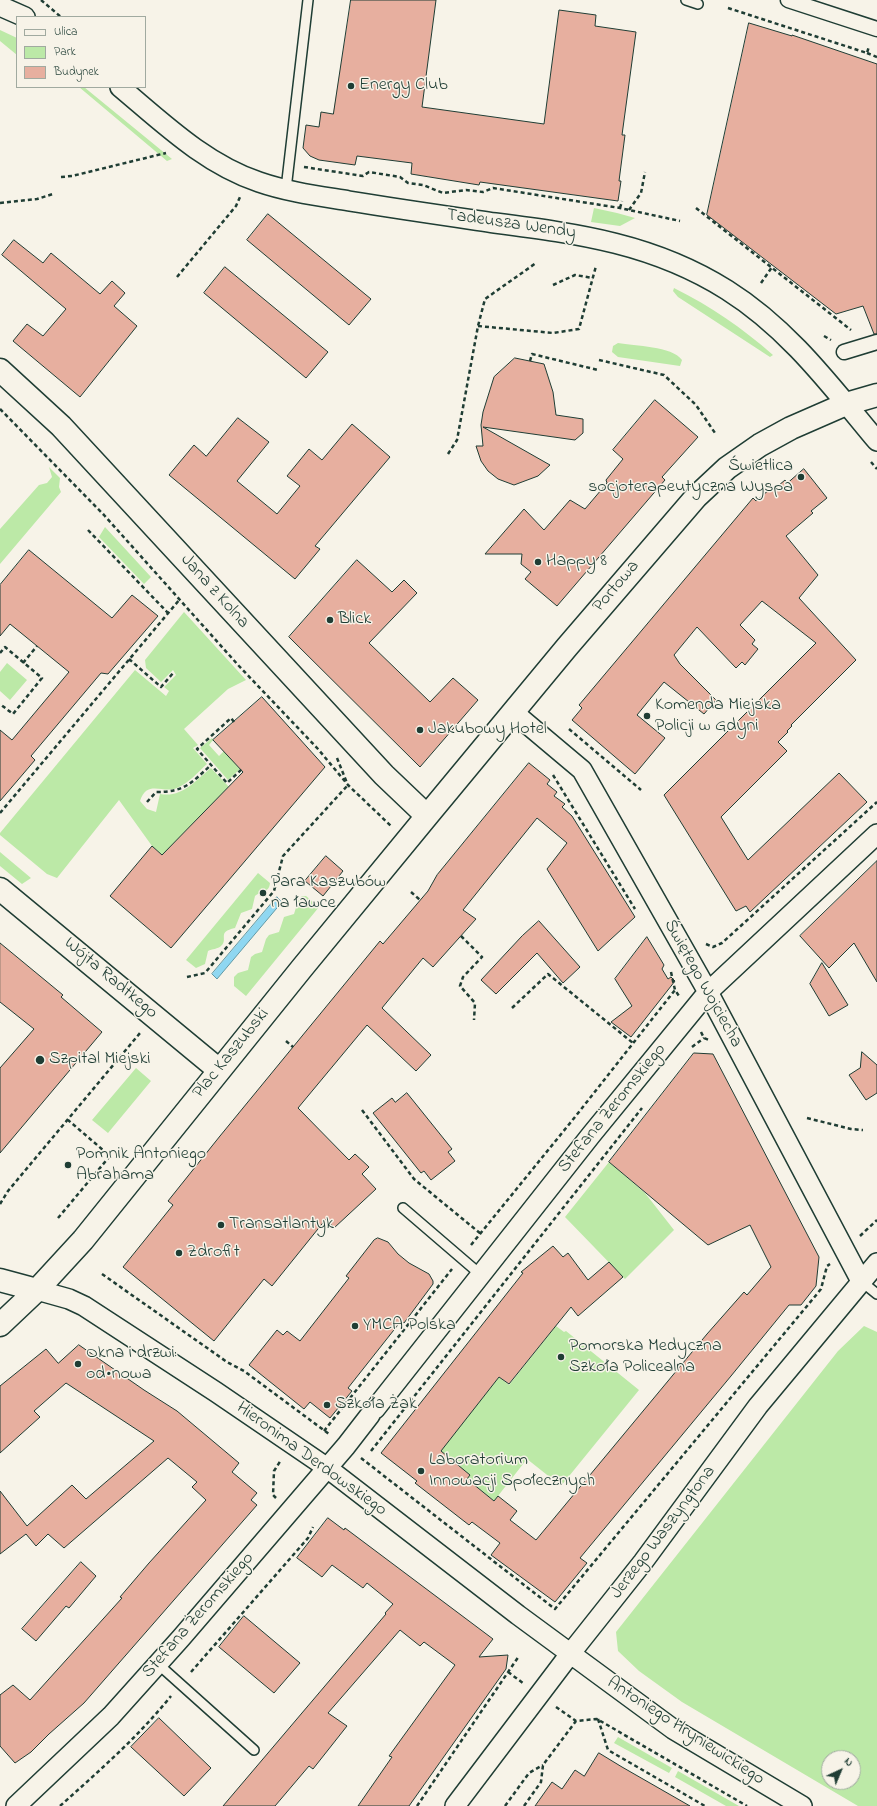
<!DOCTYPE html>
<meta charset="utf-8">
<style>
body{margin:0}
#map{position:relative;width:877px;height:1806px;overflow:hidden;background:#f7f3e8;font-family:"Indie Flower",sans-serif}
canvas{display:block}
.legend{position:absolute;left:16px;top:16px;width:130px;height:72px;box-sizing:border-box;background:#f7f3e8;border:1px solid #a1aaa0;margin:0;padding:5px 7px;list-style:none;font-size:12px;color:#1f3d34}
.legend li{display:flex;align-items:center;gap:8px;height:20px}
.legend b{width:20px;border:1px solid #a1aaa0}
.north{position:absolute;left:821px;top:1750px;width:40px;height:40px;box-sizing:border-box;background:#f7f3e8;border:1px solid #a1aaa0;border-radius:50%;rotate:44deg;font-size:11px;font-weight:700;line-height:16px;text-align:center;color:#1f3d34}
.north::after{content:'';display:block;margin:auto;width:14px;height:18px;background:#1f3d34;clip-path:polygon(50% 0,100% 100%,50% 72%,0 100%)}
</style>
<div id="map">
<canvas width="877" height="1806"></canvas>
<ul class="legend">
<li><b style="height:5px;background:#f7f3e8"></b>Ulica</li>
<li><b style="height:11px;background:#bce9a7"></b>Park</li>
<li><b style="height:11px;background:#e7af9f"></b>Budynek</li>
</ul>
<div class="north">N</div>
</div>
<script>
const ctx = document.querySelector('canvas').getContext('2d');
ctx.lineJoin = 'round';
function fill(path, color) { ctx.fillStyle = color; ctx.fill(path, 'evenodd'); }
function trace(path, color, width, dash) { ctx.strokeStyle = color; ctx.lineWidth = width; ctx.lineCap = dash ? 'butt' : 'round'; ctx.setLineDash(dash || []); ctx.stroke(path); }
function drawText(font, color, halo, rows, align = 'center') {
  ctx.font = font + ' "Indie Flower",sans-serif'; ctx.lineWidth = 3; ctx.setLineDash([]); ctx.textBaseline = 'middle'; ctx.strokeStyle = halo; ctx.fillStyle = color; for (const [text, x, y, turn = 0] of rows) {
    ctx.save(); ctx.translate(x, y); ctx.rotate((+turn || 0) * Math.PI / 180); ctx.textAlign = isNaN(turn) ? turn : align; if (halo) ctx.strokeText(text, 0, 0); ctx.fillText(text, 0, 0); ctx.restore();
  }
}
fill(new Path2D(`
 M0,30L17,38V55L0,41Z
 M79,87H84L172,159L167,161Z
 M594,208L617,213L635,218L620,226L591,222Z
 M674,288C712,307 741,327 773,355L770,357L678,297L673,291Z
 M618,343C635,346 672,346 682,360L680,366L618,357L612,352L613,346Z
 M49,467L60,478L59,487L61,492L0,564V529L39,485L47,483L52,477Z
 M105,527L151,577L144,584L99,537Z
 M184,612L246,680L228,689L184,729L198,745L193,748L207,764C198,772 189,783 177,788C163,794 147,779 140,801L147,809L156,812L160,794C182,798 195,781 211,768L229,787L162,855L152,846L119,800L57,878L47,874L0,835V833L135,670L166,696L169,691L164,687L176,675L173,670L161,682L146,668L145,660Z
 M7,663L27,680L10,700L0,691V672Z
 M212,738L213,740L209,745L219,756L224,751L240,769L228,780L200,748Z
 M0,852L31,878L22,884L0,866Z
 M258,873L270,883C269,893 262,890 255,896L252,909L241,913L235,928C216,932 229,939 221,946C218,949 212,949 208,951L205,964L196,968L186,960Z
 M302,896H306L319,907L246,996L234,986V977L238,973L248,970L251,957L255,954L262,952L266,939L269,935L279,932L284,917L294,914L298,901Z
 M136,1068L151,1081L108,1133L92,1120Z
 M609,1162L645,1193L674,1230L625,1279L565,1217Z
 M556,1326L564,1332L566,1331L639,1390L561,1486L527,1459L494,1501L467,1479L470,1475L437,1455L499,1377L509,1385Z
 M864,1326L877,1332V1806H858L682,1702L639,1671L618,1651L616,1632L838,1351ZM829,1758H853V1782H829Z
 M618,1737L672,1768L669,1773L614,1743Z
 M678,1771L739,1806H726L675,1777Z`), '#bce9a7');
const water = new Path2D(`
 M277,897L282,902L217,979L212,974Z`);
fill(water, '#8fd7f1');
trace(water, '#6299a5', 1);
const building = new Path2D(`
 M351,0H436L422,107L544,124L559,10L596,15L595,26L636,32L622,135H625L619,181H621L618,201L480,182L479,185L411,174L412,163L357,156L355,165L319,160L310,156L303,148L306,125L319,127L321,112L333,114Z
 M749,23L792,36V35L877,64V334H874L863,306L836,314L707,215Z
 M268,214L371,299L349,325L247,240Z
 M14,240L43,263L51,253L100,294L112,281L125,293L114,306L137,326L80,397L13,341L27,324L43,336L66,309L2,255Z
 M225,267L328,352L306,378L204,293Z
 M515,358L544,364L553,392L556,415L583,419V433L575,440L483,427L550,465L538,476L514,485L498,479L488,471L481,461L476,446H483L481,425L483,412L494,377Z
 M655,400L698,437L662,477L665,480L557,606L525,579L531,572L521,564L522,554H485L524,509L544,530L570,500L585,509L607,483L606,480L623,459L613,450Z
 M238,418L269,442L237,481L277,514L300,486L287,476L309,449L322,460L352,424L390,457L315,546L320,549L295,579L169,475L194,445L206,456Z
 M804,469L827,498L811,511L813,513L786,536L818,575L799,598L856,660L791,725L792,726L787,731L788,732L778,742L787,751L721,817L748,860L839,773L867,802L750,912L746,906L736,911L664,795L816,643L762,601L740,625L755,640L752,644L758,649L745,665L742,662L736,668L697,627L674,655L680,664L716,700L704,714L664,682L637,715L665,738L635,774L572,720L582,708L579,705L753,498L756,501L770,489L772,491L785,480L787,483Z
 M29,550L112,618L132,595L158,616L108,674L101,673L31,756L35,760L0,801V730L12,740L69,672L10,624L0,636V585Z
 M357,560L392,592L404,580L417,593L369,643L430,702L453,678L478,700L420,767L289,637Z
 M262,697L325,767L171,948L110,896L152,846L162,855L243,772L213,740Z
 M529,763L550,780L547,784L557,792L554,796L565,804L562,807L572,816L635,917L598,951L547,869L567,843L537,818L463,910L476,919L433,967L423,958L382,1008L431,1055L416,1071L367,1025L298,1108L349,1160L355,1154L369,1167L362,1174L376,1189L334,1228L326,1219L272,1286L264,1279L214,1341L123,1267L173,1205L168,1201L220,1136L380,941L383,944L428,891L437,875Z
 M326,856L343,871L323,896L305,881Z
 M877,861V982L854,943L829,968L800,936Z
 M539,921L580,967L563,983L537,953L496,994L481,980L522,936Z
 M647,937L664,965L662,969L668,979L671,977L675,981L631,1037L611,1022L632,1006L615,979Z
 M0,943L63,995L61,997L102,1032L0,1153V1068L34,1029L0,1002Z
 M822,963L848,1005L829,1016L810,984Z
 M862,1052L877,1065V1093L866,1100L849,1075L860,1068Z
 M694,1053L713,1054L819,1257L816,1286L801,1305H789L731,1376L580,1558L587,1563L555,1602L491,1555L500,1543L472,1522L469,1525L415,1483L417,1481L381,1453L523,1273L521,1272L553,1246L563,1257L568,1253L588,1280L609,1262L623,1277L578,1316L571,1307L509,1384L499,1377L441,1451L470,1475L467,1479L494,1501L498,1496L517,1511L510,1520L536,1540L707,1334L744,1292L747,1295L771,1267L750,1225L708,1245L609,1162Z
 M407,1093L452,1149L448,1152L455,1161L431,1180L424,1171L421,1173L373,1113L392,1098L395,1102Z
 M378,1238L388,1242L398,1254L409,1263L429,1274L433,1281V1284L404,1323L401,1321L348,1388L352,1391L330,1418L310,1402L304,1409L249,1365L277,1330L283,1335L287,1331L300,1341L349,1278L346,1276L374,1240Z
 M79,1345L144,1390L177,1411L239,1463L232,1472L257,1493L251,1500L257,1505L84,1703L49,1734L31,1752L15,1763L0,1746V1695L13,1685L30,1700L122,1598L120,1597L149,1563L206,1500L192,1487L197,1482L168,1458L64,1548L48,1534L36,1546L26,1534L0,1554V1491L27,1526L72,1485L86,1499L154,1441L66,1383L34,1411L40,1417L0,1453V1386L46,1349L58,1363Z
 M328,1518L344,1530L345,1528L493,1639L479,1657L508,1655L506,1669L409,1806H358L392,1757L389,1756L455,1665L424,1642L420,1646L400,1630L328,1713L347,1726L313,1769L309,1766L275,1806H223L386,1614L385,1613L393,1604L367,1583L363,1588L332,1565L322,1577L297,1558Z
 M81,1562L96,1576L69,1608L66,1606L36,1641L22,1629Z
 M244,1616L300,1663L274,1693L219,1647Z
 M159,1718L211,1768L184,1796L131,1747Z
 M599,1753L622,1767L690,1806H535L552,1782L562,1789L575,1770L584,1776Z`);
fill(building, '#e7af9f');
trace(building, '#1f3d34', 1);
const service = new Path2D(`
 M686,0L698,4
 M286,189L308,0
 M403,1208L481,1275
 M861,1281L877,1294
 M158,1664L254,1750`);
const pedestrian = new Path2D(`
 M788,0L877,29
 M844,352L877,342`);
const minor = new Path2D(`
 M0,6L25,17
 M120,87C163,123 205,164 259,182C288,192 319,196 349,201C398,209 447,216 495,223C580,234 654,244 727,290C789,329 831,386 877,441
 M513,712L582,770L708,992L861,1281
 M37,1290L69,1299L84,1306L216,1392L326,1467L518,1615L673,1729L802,1806
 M375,1409L591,1135L708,992L877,834
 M16,1806L111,1716L181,1638L346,1446L370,1415
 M455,1806L570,1654L643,1562L758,1406L877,1263`);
const tertiary = new Path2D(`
 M0,370L61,426L384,775L427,816
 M0,889L219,1070
 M0,1280L37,1290
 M0,1325L37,1290L83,1240L302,968L427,816L567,647L696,497L727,468L760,445L791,428L846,404L877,395`);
trace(service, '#1f3d34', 12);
trace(pedestrian, '#1f3d34', 17);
trace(minor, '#1f3d34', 22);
trace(tertiary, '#1f3d34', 25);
trace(new Path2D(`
 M41,0L61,17
 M728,8L867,53L869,46
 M867,53L877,57
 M304,167L363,176L369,172L400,177L408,183L423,185L443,193L466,190L483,192L493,188L620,208L680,221
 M61,177L72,176L166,153
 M0,203L37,199L53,194
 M620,208L622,201
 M696,208L851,330
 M629,210L641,193L645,172
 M177,277L236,206L240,197
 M761,283L772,267
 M553,285L575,275L593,278
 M478,326L553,333L579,329L596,266
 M824,336L831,340
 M599,360L664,375L696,405L715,433
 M530,361L532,354L598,370
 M0,409L104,515L239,666L318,749L348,785L391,826
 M448,454L457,440L478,326L485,299L536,263
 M871,462L877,469
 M88,530L168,613
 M0,653L5,647L42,678L13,714L0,704
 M129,659L161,687L174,672
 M23,663L37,646
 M234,722L231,718L197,749L227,783L243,768
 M569,729L641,790
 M337,758L347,783
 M553,775L635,909
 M147,802L156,792C185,792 191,783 211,765
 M0,813L180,599
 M411,892L420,900
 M461,936L482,957L463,977L460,986L475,1003L474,1020
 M706,944L713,947L722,943L877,802
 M671,972L675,990L679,996
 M187,977L205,973L274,891L283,856L348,785
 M512,1008L548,974L633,1043
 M701,1032L704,1038L709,1040
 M286,1041L293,1047
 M692,1047L704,1038
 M362,1110L414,1179L481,1234
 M807,1118L851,1129L863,1130
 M0,1204L8,1191L140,1033
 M58,1218L110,1156L68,1120
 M860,1236L877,1220
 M471,1245L575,1117L675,990
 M102,1274L227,1362L244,1371L329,1434
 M324,1431L452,1269
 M371,1451L642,1108
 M361,1458L555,1609L817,1294L821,1289L827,1266L830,1264
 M276,1498L273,1495L274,1471L281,1460
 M191,1672L308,1538L313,1527
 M508,1672L523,1683
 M556,1707L576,1721L597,1719L747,1806
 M598,1719L608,1750L705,1806
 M60,1806C99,1771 138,1737 171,1696
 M417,1806L519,1656
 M505,1806L529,1773L543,1765
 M524,1806L541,1782L543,1765L576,1721`), '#1f3d34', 2.5, [4, 3]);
trace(service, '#f7f3e8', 9);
trace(pedestrian, '#f7f3e8', 14);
trace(minor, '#f7f3e8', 19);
trace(tertiary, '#f7f3e8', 22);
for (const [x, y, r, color] of [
 [351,86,4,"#1f3d34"],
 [801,477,4,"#1f3d34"],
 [538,562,4,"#1f3d34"],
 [330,620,4,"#1f3d34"],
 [647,716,4,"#1f3d34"],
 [420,730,4,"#1f3d34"],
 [263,893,4,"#1f3d34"],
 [40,1060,5,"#1f3d34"],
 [68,1165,4,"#1f3d34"],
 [221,1225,4,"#1f3d34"],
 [179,1253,4,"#1f3d34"],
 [355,1326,4,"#1f3d34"],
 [561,1357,4,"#1f3d34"],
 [78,1364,4,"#1f3d34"],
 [327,1405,4,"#1f3d34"],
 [421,1471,4,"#1f3d34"]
]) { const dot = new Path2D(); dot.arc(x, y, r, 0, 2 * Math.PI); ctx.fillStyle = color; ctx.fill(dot); trace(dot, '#f7f3e8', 1.5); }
drawText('18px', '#1f3d34', '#f7f3e8', [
 ["Energy Club",359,86],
 ["Świetlica",793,467,"right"],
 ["socjoterapeutyczna Wyspa",793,488,"right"],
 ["Happy 8",546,562],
 ["Blick",338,620],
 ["Komenda Miejska",655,706],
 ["Policji w Gdyni",655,727],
 ["Jakubowy Hotel",428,730],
 ["Para Kaszubów",271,883],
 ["na ławce",271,904],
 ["Szpital Miejski",49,1060],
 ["Pomnik Antoniego",76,1155],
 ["Abrahama",76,1176],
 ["Transatlantyk",229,1225],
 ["Zdrofit",187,1253],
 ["YMCA Polska",363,1326],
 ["Pomorska Medyczna",569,1347],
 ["Szkoła Policealna",569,1368],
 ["Okna i drzwi:",86,1354],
 ["od•nowa",86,1375],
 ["Szkoła Żak",335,1405],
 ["Laboratorium",429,1461],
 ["Innowacji Społecznych",429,1482]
], 'left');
drawText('18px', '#1f3d34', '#f7f3e8', [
 ["Tadeusza Wendy",511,225,8],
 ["Portowa",617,587,-50],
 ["Jana z Kolna",214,592,48],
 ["Wójta Radtkego",110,979,40],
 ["Świętego Wojciecha",702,984,61],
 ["Plac Kaszubski",232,1054,-51],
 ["Stefana Żeromskiego",613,1109,-51],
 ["Hieronima Derdowskiego",311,1460,36],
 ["Jerzego Waszyngtona",664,1533,-53],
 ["Stefana Żeromskiego",199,1616,-49],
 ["Antoniego Hryniewickiego",685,1732,33]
]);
</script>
